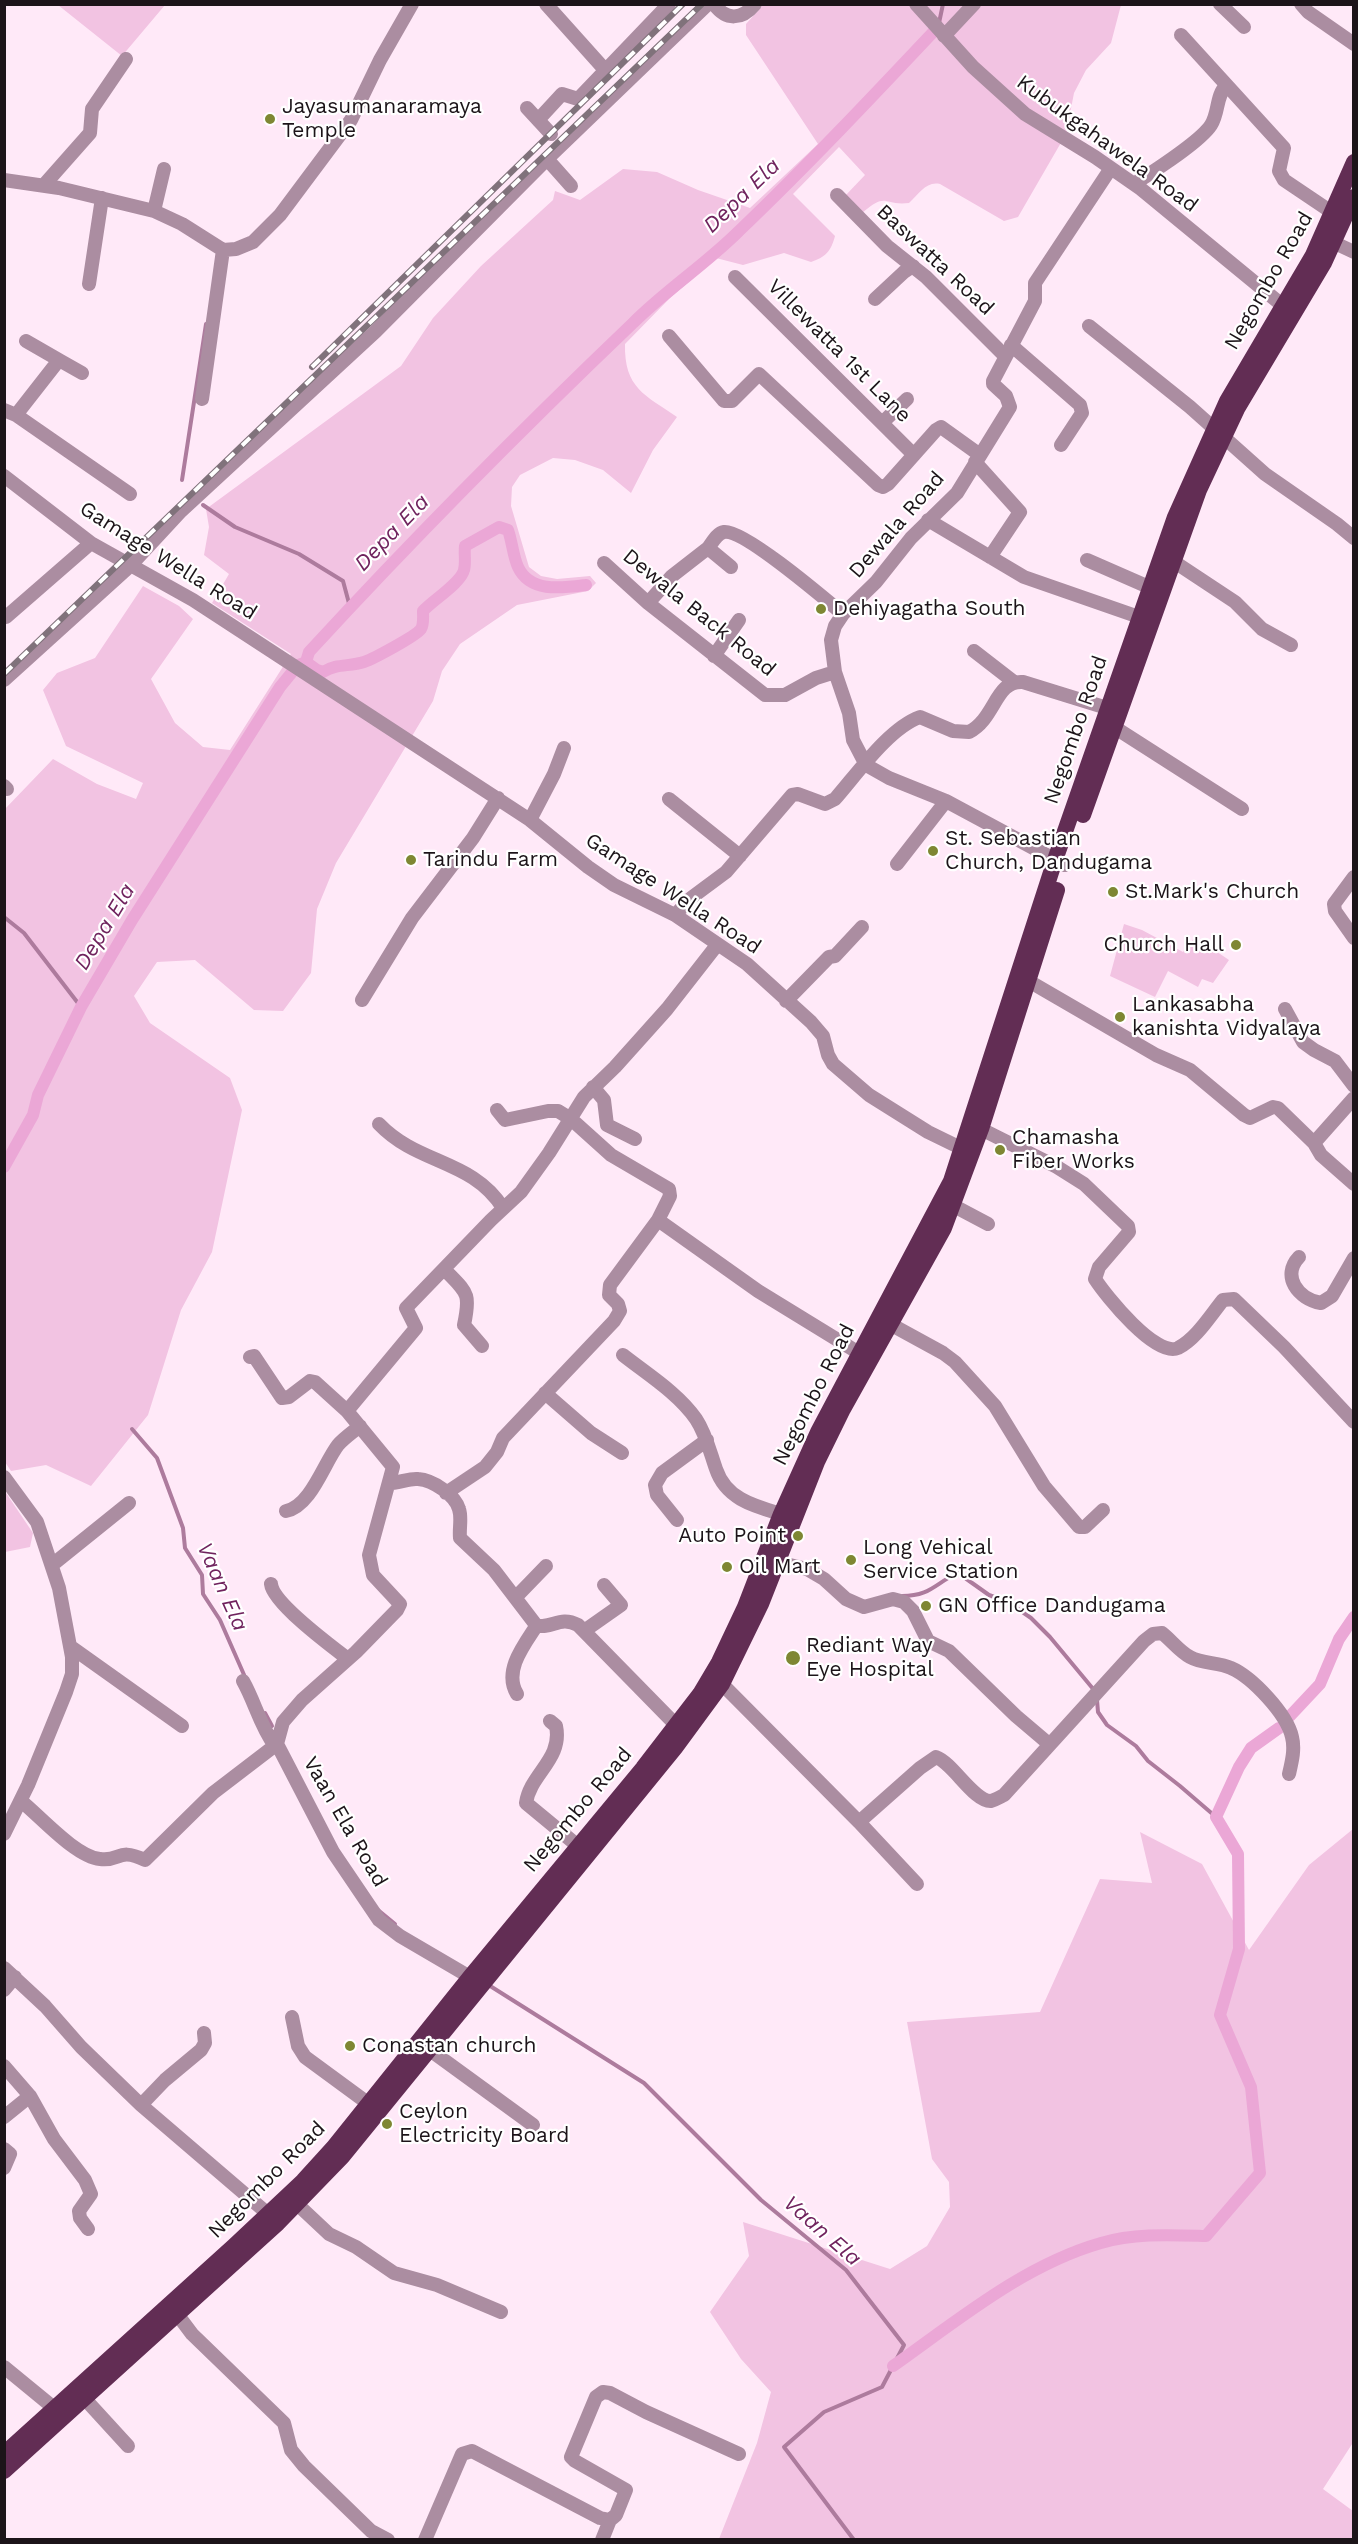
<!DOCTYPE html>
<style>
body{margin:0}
#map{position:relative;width:1358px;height:2544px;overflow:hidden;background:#ffe9f8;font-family:"Work Sans",sans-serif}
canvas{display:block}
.frame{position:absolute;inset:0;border:6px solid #1c1419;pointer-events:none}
</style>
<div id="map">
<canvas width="1358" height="2544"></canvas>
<div class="frame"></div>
</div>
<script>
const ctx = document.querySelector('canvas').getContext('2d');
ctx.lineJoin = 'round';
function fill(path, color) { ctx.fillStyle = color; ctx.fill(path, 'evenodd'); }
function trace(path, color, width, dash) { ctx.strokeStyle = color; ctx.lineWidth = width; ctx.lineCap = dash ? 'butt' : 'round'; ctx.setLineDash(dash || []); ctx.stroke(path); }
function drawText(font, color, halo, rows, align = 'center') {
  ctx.font = font + ' "Work Sans",sans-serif'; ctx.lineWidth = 4.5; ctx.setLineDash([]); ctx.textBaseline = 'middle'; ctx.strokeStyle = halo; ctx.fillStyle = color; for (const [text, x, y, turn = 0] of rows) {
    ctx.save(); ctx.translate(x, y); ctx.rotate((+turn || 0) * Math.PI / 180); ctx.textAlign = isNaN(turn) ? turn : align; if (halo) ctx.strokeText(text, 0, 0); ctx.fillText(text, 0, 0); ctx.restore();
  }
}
fill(new Path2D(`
 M58,5H165L122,56Z
 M763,5H1121L1111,43L1086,70L1074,93L1066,134L1018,217L1004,221L940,184C926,181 919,194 909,203C882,206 888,191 862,213L845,196L865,175L839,147L793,194L835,236C831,251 826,257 811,262L784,253L743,265L716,258L669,299L625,344C624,388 645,395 677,417L653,450L631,493L603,470L575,460L553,458L520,475L512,487L511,506L529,567L541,576L557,579L590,576L596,583L588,591L517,605L460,644L442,671L433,701L336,863L317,909L311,973L283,1011L254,1010L195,960L157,962L134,996L150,1023L230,1078L242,1110L212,1252L181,1310L148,1415L91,1486L46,1465L11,1471L5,1462L4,810L53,759L97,784L136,799L143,783L66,746L43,690L57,673L95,658L143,586L179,606L193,619L151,679L175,723L203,747L230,750L291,654L212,603L229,574L204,555L209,527L206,509L401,366L433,318L481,266L553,200L555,191L580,200L623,169L657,172L698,190L750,208L818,144L746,35V24Z
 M1124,924L1142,930L1183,952L1195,937L1229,960L1213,983L1202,979L1198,987L1168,971L1155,997L1110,976Z
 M4,1490L33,1533L30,1547L5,1552Z
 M1353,1829L1354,2441L1323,2489L1353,2511V2539H719L757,2443L771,2392L741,2359L710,2312L749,2256L743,2222L890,2269L927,2246L950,2207L949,2182L932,2159L907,2022L1040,2012L1100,1879L1152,1883L1140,1832L1202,1864L1249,1950L1309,1865Z`), '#f2c3e2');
trace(new Path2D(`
 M939,23L943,4
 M182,480L206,324
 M203,505L235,527L299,554L343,581L350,607
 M4,917L24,933L81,1007
 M132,1429L157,1458L183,1528L185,1548L202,1575L203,1594L220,1620L245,1677
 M902,1596C931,1596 935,1583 958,1573L989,1595L1008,1602L1031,1618L1050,1637L1094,1690
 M1097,1700L1098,1712L1107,1725L1136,1746L1148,1761L1180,1786L1216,1817
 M265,1713L272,1726
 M378,1910L395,1924
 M487,1984L644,2083L761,2200L846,2270L904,2345L882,2387L824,2412L784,2447L854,2540`), '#ad7b9d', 4);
trace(new Path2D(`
 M306,662L317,670L323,672C337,663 349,667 364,662C373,659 416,636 421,629C424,624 423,617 423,611C433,600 461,583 464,570C466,563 464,554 465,546L499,527L508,530C512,541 513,556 518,567C530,593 562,588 586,585
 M4,1167L33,1115L38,1095L81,1007L132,920L280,687L298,665L306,662L309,652C413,539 522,429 633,323C666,290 706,264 739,231C808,165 873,96 938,27
 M1290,1716L1320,1684L1339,1639L1354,1617
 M893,2366C958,2320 1024,2265 1101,2243C1134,2233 1171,2235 1206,2236L1260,2173L1251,2087L1220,2015L1239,1949L1238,1854L1216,1817L1239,1767L1251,1748L1279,1728`), '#eba7d6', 12);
trace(new Path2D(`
 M546,4L606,71
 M714,4C726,21 742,20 755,4
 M916,4L973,67L1025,114L1095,157L1141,189L1282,305
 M1220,4L1244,27
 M1301,4L1308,12L1354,44
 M1181,35L1284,148L1279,171L1284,180L1333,213
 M944,36L974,4
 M527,108L551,134
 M538,120L562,94L578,99L669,4
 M4,180L59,188L154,211L182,224L223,250L236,249L253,242L280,215L351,120L380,60L412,4
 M1134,184C1154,171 1200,142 1211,125C1219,113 1216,95 1226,86
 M44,185L90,133L92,109L126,59
 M571,186L547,159L708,4
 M837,195L887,246L926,277L1005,356
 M154,211L164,169
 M1324,238L1354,252
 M735,277L914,455
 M89,284L102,198
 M875,299L904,272L913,266
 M1089,326L1190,407L1265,474L1337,524L1354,538
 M669,336L724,401H732L759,374L878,485L883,487L888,484L936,430L941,427L980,455
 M1011,345L1080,405L1082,413L1061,445
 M59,360L82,373
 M202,399L223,250
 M4,410L16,415L59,360L26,341
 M16,415L130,494
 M882,423L907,399
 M975,462L1020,512L990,557
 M4,476L91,543L193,600L530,820L588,867L614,885L675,915L747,964L811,1022L823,1036L828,1055L833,1064L869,1095L928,1132L971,1153
 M928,520L1024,577L1139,617
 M708,548C712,543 717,533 724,532C743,529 825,599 843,614
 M1087,560L1151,588
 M1173,561L1235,602L1262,629L1291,645
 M604,563L648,603L765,695H785L816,678L835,672
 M648,603L672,576L708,548L731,567
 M6,617L91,543
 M974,651L1014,682
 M714,656L739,620
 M4,680L131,565L181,511L376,331L547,159
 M1114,727L1242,809
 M866,765L853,740L849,713L835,672L831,640L835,626L843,614L876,582L911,538L957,493L1010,407L1006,396L993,384V381L1035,301V283L1111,168
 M866,765L889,778L946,801L1065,865
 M4,786L7,789
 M669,799L740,856
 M530,820L554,774L564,748
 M897,864L946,801
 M1354,877L1334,904L1335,911L1354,938
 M675,915L691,898L726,872L792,795L798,794L825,804L835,799C857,774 889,728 920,717L953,731L969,732C996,718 995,680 1023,682L1107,708
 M1020,976L1156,1055L1190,1070L1244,1115L1250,1118L1273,1107L1278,1108L1314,1143L1321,1155L1354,1184
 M362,1000L412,918L473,838L498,798
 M786,1001L829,957L835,956L862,927
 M1285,1009L1303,1042L1314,1050L1335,1061L1354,1086
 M593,1087L604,1100L607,1125L635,1139
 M379,1124C418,1165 472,1159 503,1208
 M981,1129L1057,1167L1084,1184L1128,1226L1129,1232L1099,1267L1095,1279C1106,1296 1156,1358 1178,1348C1196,1339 1210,1316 1223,1300L1234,1299L1284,1347L1354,1422
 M1314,1143L1354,1098
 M954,1206L988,1224
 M658,1220L758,1291L859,1353
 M1299,1257C1281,1276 1298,1299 1321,1303L1332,1296L1354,1258
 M444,1269C467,1293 471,1292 464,1325L482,1346
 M890,1324L943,1353L955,1362L995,1406L1044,1486L1079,1527H1085L1103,1510
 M623,1355C647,1374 678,1393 696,1419C706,1434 710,1452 716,1469C726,1499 754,1506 781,1514
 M250,1357L254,1356L282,1398L289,1397L310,1381L315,1382L347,1411
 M545,1393L591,1433L622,1453
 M4,1477L37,1522L59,1588L72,1657V1674L66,1692L28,1785L4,1834
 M390,1483C400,1483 409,1478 418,1479C433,1480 455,1495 459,1509C462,1518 459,1528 460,1538L494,1570L536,1625C552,1630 559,1615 578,1625L676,1725
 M446,1493L485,1467L497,1452L503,1438L614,1321L620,1311L618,1304L609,1295L610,1285L658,1220L670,1196L669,1189L611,1155L571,1119L558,1111H548L505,1120L497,1110
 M286,1511C311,1506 324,1463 338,1445C344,1438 353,1432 360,1426
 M677,1520L657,1495L655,1485L662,1473L707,1440
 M777,1562L807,1569L824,1579L846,1599L864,1607L893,1599L904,1602L913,1611L928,1641L949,1651L1016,1716L1049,1744
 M52,1565L129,1503
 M271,1584C273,1603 331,1646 348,1659
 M516,1597L546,1566
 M584,1631L621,1605L604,1585
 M71,1647L182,1726
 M243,1681C255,1702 260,1726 275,1746
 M722,1684L859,1822L920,1768L936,1757C953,1763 974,1802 991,1801C995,1800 1000,1797 1004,1795L1144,1641L1153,1634L1162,1633C1171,1640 1180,1652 1190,1657C1202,1664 1219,1662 1231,1668C1252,1677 1287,1714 1292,1737C1295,1749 1292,1761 1289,1774
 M517,1694C503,1671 524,1645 537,1625
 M550,1721L556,1726C563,1759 530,1774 526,1803L578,1846
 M277,1744L333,1852L379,1920L400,1936L470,1977
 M21,1801C41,1817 76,1857 100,1859C121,1862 117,1847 145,1860L213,1793L277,1744L283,1722L302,1700L356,1652L397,1610L400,1604L373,1575L369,1555L393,1467L347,1411L416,1328L406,1308L491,1220L521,1192L549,1153L584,1097L615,1067L667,1009L717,945
 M859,1822L917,1884
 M4,1968L45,2006L81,2047L141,2105L274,2219
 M4,1990L15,1977
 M292,2017L298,2046L305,2057L369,2104
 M430,2050L533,2125
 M4,2066L30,2096L54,2139L85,2180L91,2194L79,2211L80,2218L88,2229
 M141,2105L165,2080L201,2050L205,2043L204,2033
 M4,2117L30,2096
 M4,2149L10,2154L4,2168
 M297,2204L329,2234L356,2247L394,2273L437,2285L501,2312
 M177,2314L192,2334L284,2423L291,2450L304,2466L371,2531L388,2540
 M4,2367L54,2408
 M85,2399L128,2446
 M425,2540L462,2454L472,2451L600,2518L610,2520L616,2515L626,2490L575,2461L571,2457L596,2397L603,2392L610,2393L646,2412L739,2454
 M602,2540L610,2520`), '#ab8da1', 14);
trace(new Path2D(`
 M1083,815L1199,490L1237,409L1324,263L1354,197
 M4,2454L234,2246L303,2181L333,2148L470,1977L643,1768L700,1694L719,1662L745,1607L781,1514L818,1432L951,1181L1055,860L1175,517L1227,401L1313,255L1354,162
 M4,2471L278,2223L342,2157L675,1748L722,1684L761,1604L817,1462L843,1409L944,1228L981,1129L1057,890`), '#622d54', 16);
const rail = new Path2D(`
 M312,367L683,4
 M4,674L702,4`);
trace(rail, '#80727b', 6);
trace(rail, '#fff', 4, [11]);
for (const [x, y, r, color] of [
 [270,119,6,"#7e8733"],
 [821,609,6,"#7e8733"],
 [933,851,6,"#7e8733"],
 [411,860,6,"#7e8733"],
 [1113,892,6,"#7e8733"],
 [1236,945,6,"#7e8733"],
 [1120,1017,6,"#7e8733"],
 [1000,1150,6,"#7e8733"],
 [798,1536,6,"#7e8733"],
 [851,1560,6,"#7e8733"],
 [727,1567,6,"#7e8733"],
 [926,1606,6,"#7e8733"],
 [793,1658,8,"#7e8733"],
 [350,2046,6,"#7e8733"],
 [387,2124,6,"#7e8733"]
]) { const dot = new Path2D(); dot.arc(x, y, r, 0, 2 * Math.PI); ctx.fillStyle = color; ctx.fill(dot); trace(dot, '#fff', 2); }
drawText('21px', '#1c1419', '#fff', [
 ["Jayasumanaramaya",282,107],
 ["Temple",282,131],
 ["Dehiyagatha South",833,609],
 ["St. Sebastian",945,839],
 ["Church, Dandugama",945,863],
 ["Tarindu Farm",423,860],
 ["St.Mark's Church",1125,892],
 ["Church Hall",1224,945,"right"],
 ["Lankasabha",1132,1005],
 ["kanishta Vidyalaya",1132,1029],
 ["Chamasha",1012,1138],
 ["Fiber Works",1012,1162],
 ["Auto Point",786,1536,"right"],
 ["Long Vehical",863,1548],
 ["Service Station",863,1572],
 ["Oil Mart",739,1567],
 ["GN Office Dandugama",938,1606],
 ["Rediant Way",806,1646],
 ["Eye Hospital",806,1670],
 ["Conastan church",362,2046],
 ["Ceylon",399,2112],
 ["Electricity Board",399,2136]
], 'left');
drawText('21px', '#1c1419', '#fff', [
 ["Kubukgahawela Road",1107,144,36],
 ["Baswatta Road",935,260,43],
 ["Negombo Road",1269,281,-60],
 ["Villewatta 1st Lane",839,351,45],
 ["Dewala Road",897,525,-49],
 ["Gamage Wella Road",168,561,32],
 ["Dewala Back Road",699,613,39],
 ["Negombo Road",1076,730,-71],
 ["Gamage Wella Road",673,894,33],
 ["Negombo Road",814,1395,-63],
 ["Negombo Road",578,1810,-50],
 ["Vaan Ela Road",345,1822,60],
 ["Negombo Road",267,2180,-45]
]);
drawText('italic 22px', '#70235e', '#fff', [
 ["Depa Ela",742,196,-44],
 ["Depa Ela",392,533,-46],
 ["Depa Ela",105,927,-59],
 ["Vaan Ela",222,1587,66],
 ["Vaan Ela",822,2231,41]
]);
</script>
